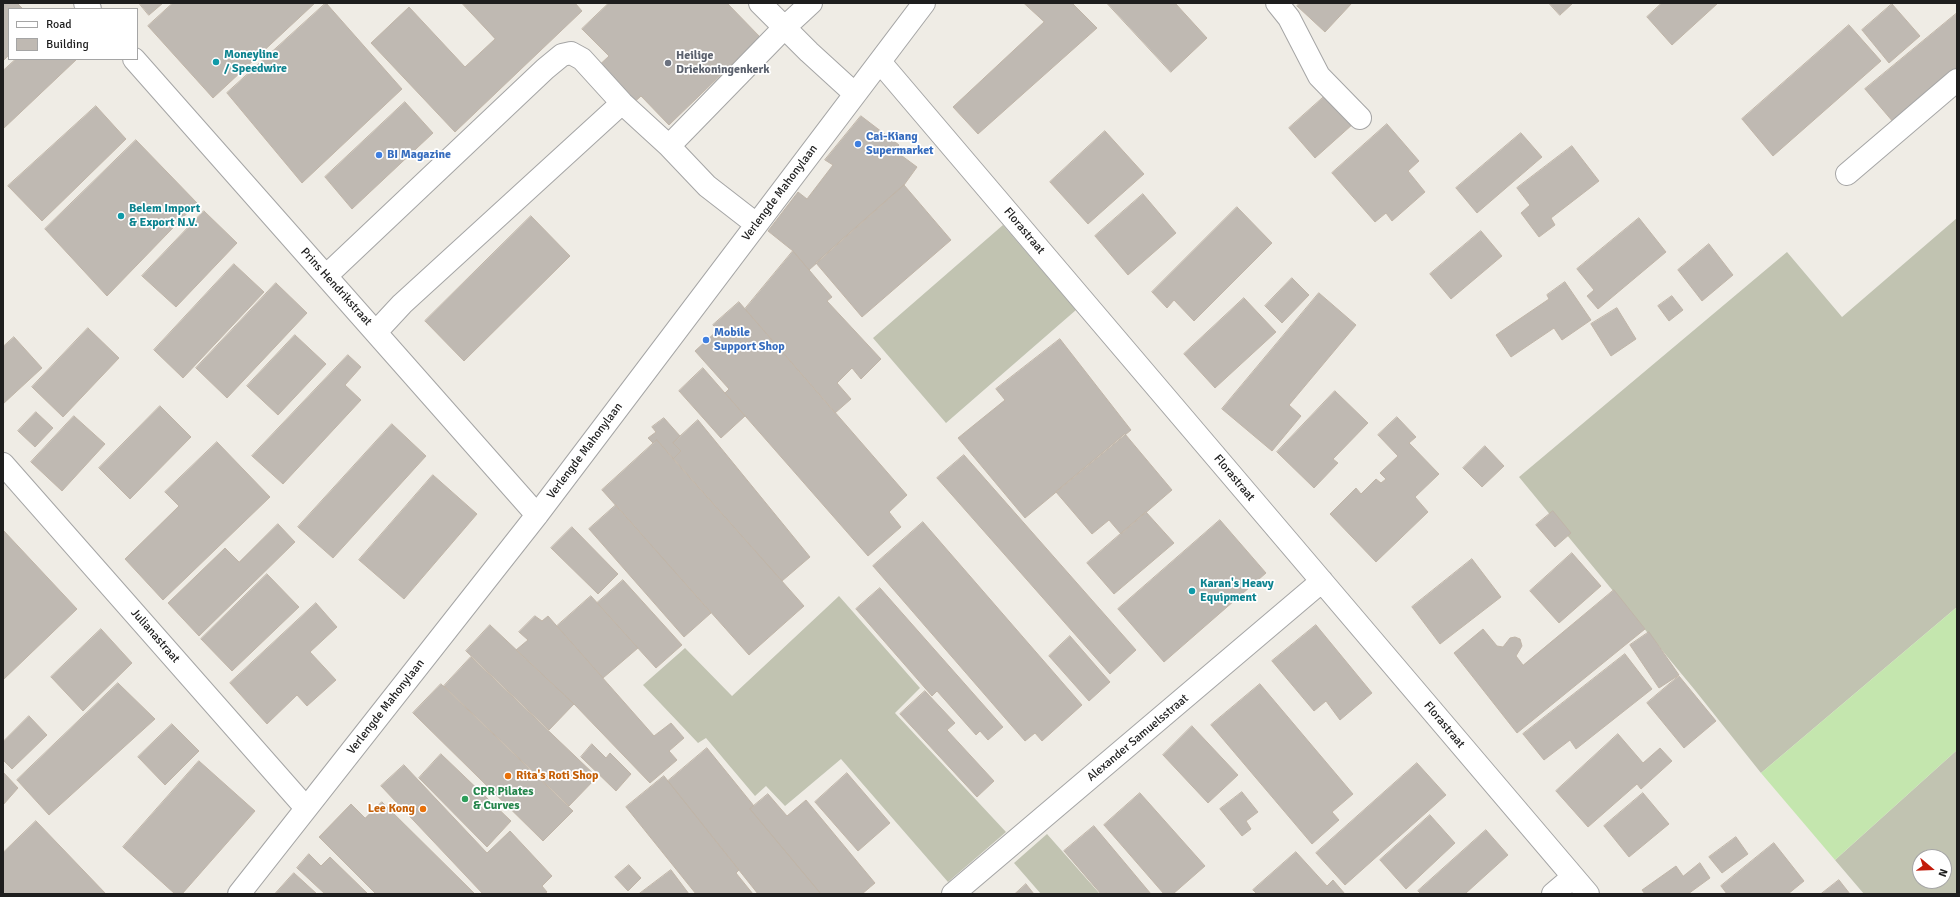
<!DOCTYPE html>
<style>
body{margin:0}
#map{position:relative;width:1960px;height:897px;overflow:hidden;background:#efece5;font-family:Signika,sans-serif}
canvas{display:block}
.frame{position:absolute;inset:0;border:4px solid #1e1e1e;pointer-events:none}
.legend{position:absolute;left:8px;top:8px;width:130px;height:52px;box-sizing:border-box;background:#fff;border:1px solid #a5a5a5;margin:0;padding:5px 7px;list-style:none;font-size:12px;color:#1e1e1e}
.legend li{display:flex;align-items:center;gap:8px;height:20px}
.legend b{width:20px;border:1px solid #a5a5a5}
.north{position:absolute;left:1912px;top:849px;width:40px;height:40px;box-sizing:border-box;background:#fff;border:1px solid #a5a5a5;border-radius:50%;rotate:109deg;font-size:11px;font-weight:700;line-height:16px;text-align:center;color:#1e1e1e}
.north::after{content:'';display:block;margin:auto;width:14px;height:18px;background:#c21b0b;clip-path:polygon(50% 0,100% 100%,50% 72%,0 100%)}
</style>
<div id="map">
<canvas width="1960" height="897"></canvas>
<div class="frame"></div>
<ul class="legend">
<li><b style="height:5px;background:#fff"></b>Road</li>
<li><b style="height:11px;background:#bfb9b2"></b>Building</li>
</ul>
<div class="north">N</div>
</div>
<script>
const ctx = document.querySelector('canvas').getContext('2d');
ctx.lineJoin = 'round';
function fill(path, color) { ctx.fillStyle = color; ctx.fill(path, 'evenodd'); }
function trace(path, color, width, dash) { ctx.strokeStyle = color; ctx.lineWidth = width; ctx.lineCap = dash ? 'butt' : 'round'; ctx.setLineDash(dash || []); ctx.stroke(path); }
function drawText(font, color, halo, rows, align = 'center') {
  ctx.font = font + ' Signika,sans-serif'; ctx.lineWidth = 3.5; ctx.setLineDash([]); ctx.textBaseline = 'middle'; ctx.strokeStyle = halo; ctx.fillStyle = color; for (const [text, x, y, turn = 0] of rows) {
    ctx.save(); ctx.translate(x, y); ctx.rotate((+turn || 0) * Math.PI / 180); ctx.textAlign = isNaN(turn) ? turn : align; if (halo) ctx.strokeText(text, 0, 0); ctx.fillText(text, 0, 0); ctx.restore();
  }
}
fill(new Path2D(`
 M1957,218V607L1761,773L1694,689L1519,477L1787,252L1842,317Z
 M1003,225L1076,310L946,423L873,338Z
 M839,596L920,688L895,713L1006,832L948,882L841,759L785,806L766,786L755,796L706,738L698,743L643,685L685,648L732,696Z
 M1957,750V894H1864L1835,860ZM1920,857H1944V881H1920Z
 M1047,834L1100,894H1041L1014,863Z`), '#c1c3b1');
fill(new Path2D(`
 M1957,607V750L1835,860L1761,773Z`), '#c4e6ae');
const building = new Path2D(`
 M3,3H17L23,9H9V55L3,61Z
 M139,3H163L149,15Z
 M173,3H315L213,98L148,26Z
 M326,3L402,89L302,183L227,93Z
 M462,3H575L582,11L455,132L371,43L409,7L465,67L495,39Z
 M609,3H727L760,37L669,125L641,96L629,107L594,70L609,56L582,29Z
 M1024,3H1072L1097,28L978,134L953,107L1044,22Z
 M1107,3H1175L1207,38L1171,72Z
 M1300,3H1352L1325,32L1297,6Z
 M1549,3H1573L1560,15Z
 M1662,3H1718L1672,45L1647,17Z
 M1892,4L1920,36L1889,63L1862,30Z
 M1957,13V71L1894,123L1865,89Z
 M1849,25L1881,61L1773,156L1742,119Z
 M16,59H77L3,129V71Z
 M1326,95L1353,124L1315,158L1289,128Z
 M405,102L433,133L352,209L325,177Z
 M96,106L126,139L42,221L8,186Z
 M861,116L899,145L894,150L917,167L904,185L809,270L793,251L768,231L798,192L807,199L833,165L825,160Z
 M1387,124L1419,161L1408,171L1425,192L1392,221L1386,213L1375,222L1332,173Z
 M1105,131L1144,174L1088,224L1050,182Z
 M1521,133L1542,157L1477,213L1456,188Z
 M136,140L197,203L107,296L45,229Z
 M1572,146L1599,181L1551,218L1555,225L1539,237L1521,213L1530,205L1517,188Z
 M904,185L951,240L862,317L816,263Z
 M1143,194L1176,233L1128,275L1095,236Z
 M1237,207L1272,243L1194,321L1174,300L1167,308L1152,292Z
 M204,211L237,243L176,307L142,276Z
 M531,216L570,256L464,361L425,321Z
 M1639,218L1666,252L1598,309L1587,296L1594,290L1577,269Z
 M1481,231L1502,256L1451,299L1430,274Z
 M1709,244L1733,275L1702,301L1678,270Z
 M793,251L832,297L827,301L881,359L861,379L852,368L837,383L851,399L835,413L745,309Z
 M234,264L264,292L183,378L154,350Z
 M1292,278L1309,295L1282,323L1265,306Z
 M1565,282L1591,320L1562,340L1554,328L1511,357L1496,335L1549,299L1547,295Z
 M276,283L307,313L227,398L196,368Z
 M1319,293L1356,325L1289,405L1301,416L1272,451L1222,409Z
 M1672,296L1683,310L1669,321L1658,306Z
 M1244,298L1276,332L1215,388L1184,354Z
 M739,302L907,495L889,512L901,527L868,556L725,393L729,389L695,351L718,330L713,325Z
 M1617,308L1636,339L1611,356L1591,324Z
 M88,328L119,358L63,417L32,387Z
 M295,335L326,364L278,415L247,386Z
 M14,337L42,368L3,404V347Z
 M1060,339L1131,430L1025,518L958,438L1005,400L996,389Z
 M348,355L361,367L345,385L361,400L283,484L252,456Z
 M703,368L745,416L721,438L679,391Z
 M1335,391L1368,423L1333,459L1338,463L1314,488L1277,452Z
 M160,406L191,437L130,499L99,468Z
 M36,412L53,428L35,447L18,431Z
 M74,416L105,444L62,491L31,462Z
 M1397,417L1416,437L1409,443L1439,474L1415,497L1428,512L1376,562L1330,514L1356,488L1361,494L1376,479L1381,483L1386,479L1380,473L1398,456L1378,435Z
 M664,418L680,436L673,443L681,451L673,459L657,440L653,443L648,438L656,432L652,427Z
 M698,420L810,557L782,581L673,459L681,451L673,443Z
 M392,424L426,456L333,558L298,527Z
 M1125,434L1172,490L1121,534L1109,520L1092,534L1056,492Z
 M657,440L804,606L749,655L602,490Z
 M217,442L270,497L163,600L125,559L179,506L165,492Z
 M1485,446L1504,466L1482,487L1463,468Z
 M964,455L1136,650L1110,674L937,478Z
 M433,475L477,514L404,599L359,560Z
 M616,505L711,613L684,637L589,529Z
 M1553,511L1571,533L1555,547L1536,525Z
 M1146,512L1174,543L1114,594L1087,563Z
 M1220,520L1266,573L1164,662L1118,609Z
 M923,522L1082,705L1042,741L1035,733L1025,741L873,566Z
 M278,524L295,542L199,636L168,603L225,548L239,562Z
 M572,527L618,574L598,594L551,548Z
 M3,530L77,609L3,680Z
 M1572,553L1601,586L1559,623L1530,591Z
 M1472,559L1501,597L1440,644L1412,607Z
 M267,574L299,607L232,671L201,639Z
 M623,580L682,645L656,668L597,603Z
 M880,588L1003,727L988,740L980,731L976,735L937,691L932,696L856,609Z
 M1614,590L1645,629L1517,733L1454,653L1483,629L1497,646L1503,647L1510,638L1515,637L1520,639L1522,646L1516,656L1523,665Z
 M591,596L638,648L603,678L557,626Z
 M316,603L337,627L310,652L336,680L307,706L297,695L267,724L230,683Z
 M535,616L542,621L548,616L654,736L671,723L684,738L669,751L677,760L650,783L574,704L516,650L528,640L519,632Z
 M490,625L574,704L549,730L466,651Z
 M1316,625L1372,693L1340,720L1326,701L1314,711L1272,661Z
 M101,629L132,663L83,711L51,677Z
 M1649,632L1679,675L1659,688L1630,645Z
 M1070,636L1110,682L1089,701L1049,656Z
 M1625,654L1652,689L1576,749L1570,740L1544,760L1523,734Z
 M471,657L597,777L569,806L444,686Z
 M1679,676L1716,721L1684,748L1647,703Z
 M118,683L155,719L49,815L17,780Z
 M441,684L573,811L543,841L413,713Z
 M1260,684L1353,794L1332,812L1339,820L1312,844L1211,725Z
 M925,691L955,723L947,730L994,781L977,797L900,714Z
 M29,716L47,735L12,769L3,760V742Z
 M172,724L199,751L165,785L138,757Z
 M1192,726L1238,775L1208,803L1163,755Z
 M1618,734L1643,763L1660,748L1672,761L1641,789L1637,784L1588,827L1556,791Z
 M592,744L606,758L610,753L631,774L616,791L581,757Z
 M707,748L754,806L750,809L821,894H758L668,781Z
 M441,754L511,821L487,847L419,778Z
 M199,761L255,811L182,894H175L123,847Z
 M1417,763L1446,795L1345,885L1316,853Z
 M404,765L487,853L510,831L552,876L542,886L547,892L544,894H483L381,786Z
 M3,772L18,788L3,805Z
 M847,773L890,823L858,851L815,802Z
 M664,776L739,870L736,873L753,894H696L626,807Z
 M1242,792L1258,812L1246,821L1251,829L1242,836L1220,809Z
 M1140,793L1205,866L1173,894H1164L1104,825Z
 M1643,793L1669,824L1629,857L1604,826Z
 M768,794L787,816L806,800L875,883L862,894H821L750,809Z
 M382,802L475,894H376L319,837L351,804L365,818Z
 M1430,815L1455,843L1406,889L1380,860Z
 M36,821L106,894H3V853Z
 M1094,826L1151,894H1108L1107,893L1101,894L1064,851Z
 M1486,830L1508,855L1466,893L1467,894H1421L1418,891Z
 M1736,837L1748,854L1722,873L1709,857Z
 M1774,843L1804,881L1788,894H1727L1721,886Z
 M1296,852L1327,886L1333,880L1345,894H1257L1253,890Z
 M309,854L321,866L330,857L368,894H325L297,868Z
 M1700,863L1710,878L1688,894H1645L1642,890L1676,866L1683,876Z
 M629,865L641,878L628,891L615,877Z
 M671,870L689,894H639Z
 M294,873L317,894H275Z
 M1839,880L1850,894H1821Z
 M1026,884L1034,894H1015Z`);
fill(building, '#bfb9b2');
trace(building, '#c0b5a8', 1);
const minor = new Path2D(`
 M85,3L90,9
 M760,3L809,52L855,94
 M1277,3L1289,18L1319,76L1360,118
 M134,59L537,515
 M880,62L1588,894
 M1847,174L1957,80
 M756,224L707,186L669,146L784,28L811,3
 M326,276L545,69L562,55L571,53L582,59L622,103L669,146
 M376,332L402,304L622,103
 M3,464L306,808
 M239,894L537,515L924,3
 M953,894L1322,581
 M1553,894L1573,877`);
trace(minor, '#a5a5a5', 24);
trace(minor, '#fff', 22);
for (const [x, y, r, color] of [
 [216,62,4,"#0f9aa8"],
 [668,63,4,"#6b7280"],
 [858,144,4,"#3f7fe0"],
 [379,155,4,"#3f7fe0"],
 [121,216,4,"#0f9aa8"],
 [706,340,4,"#3f7fe0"],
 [1192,591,4,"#0f9aa8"],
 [508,776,4,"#e8710a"],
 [465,799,4,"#2e9e5b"],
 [423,809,4,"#e8710a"]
]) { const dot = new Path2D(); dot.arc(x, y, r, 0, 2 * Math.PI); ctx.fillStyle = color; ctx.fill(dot); trace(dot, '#fff', 1.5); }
drawText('bold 12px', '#0d838f', '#fff', [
 ["Moneyline",224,55],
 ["/ Speedwire",224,69],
 ["Belem Import",129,209],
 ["& Export N.V.",129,223],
 ["Karan's Heavy",1200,584],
 ["Equipment",1200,598]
], 'left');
drawText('bold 12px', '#5b616d', '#fff', [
 ["Heilige",676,56],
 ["Driekoningenkerk",676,70]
], 'left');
drawText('bold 12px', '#366cbe', '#fff', [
 ["Cai-Kiang",866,137],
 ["Supermarket",866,151],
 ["BI Magazine",387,155],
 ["Mobile",714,333],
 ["Support Shop",714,347]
], 'left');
drawText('12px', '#1e1e1e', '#fff', [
 ["Verlengde Mahonylaan",780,193,-53],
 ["Florastraat",1024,231,50],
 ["Prins Hendrikstraat",336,287,48],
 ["Verlengde Mahonylaan",585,451,-53],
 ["Florastraat",1234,478,50],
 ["Julianastraat",155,636,49],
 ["Verlengde Mahonylaan",386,707,-52],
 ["Florastraat",1444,725,50],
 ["Alexander Samuelsstraat",1138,738,-40]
]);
drawText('bold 12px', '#c56008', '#fff', [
 ["Rita's Roti Shop",516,776],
 ["Lee Kong",415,809,"right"]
], 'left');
drawText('bold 12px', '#27864d', '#fff', [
 ["CPR Pilates",473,792],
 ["& Curves",473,806]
], 'left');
</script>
